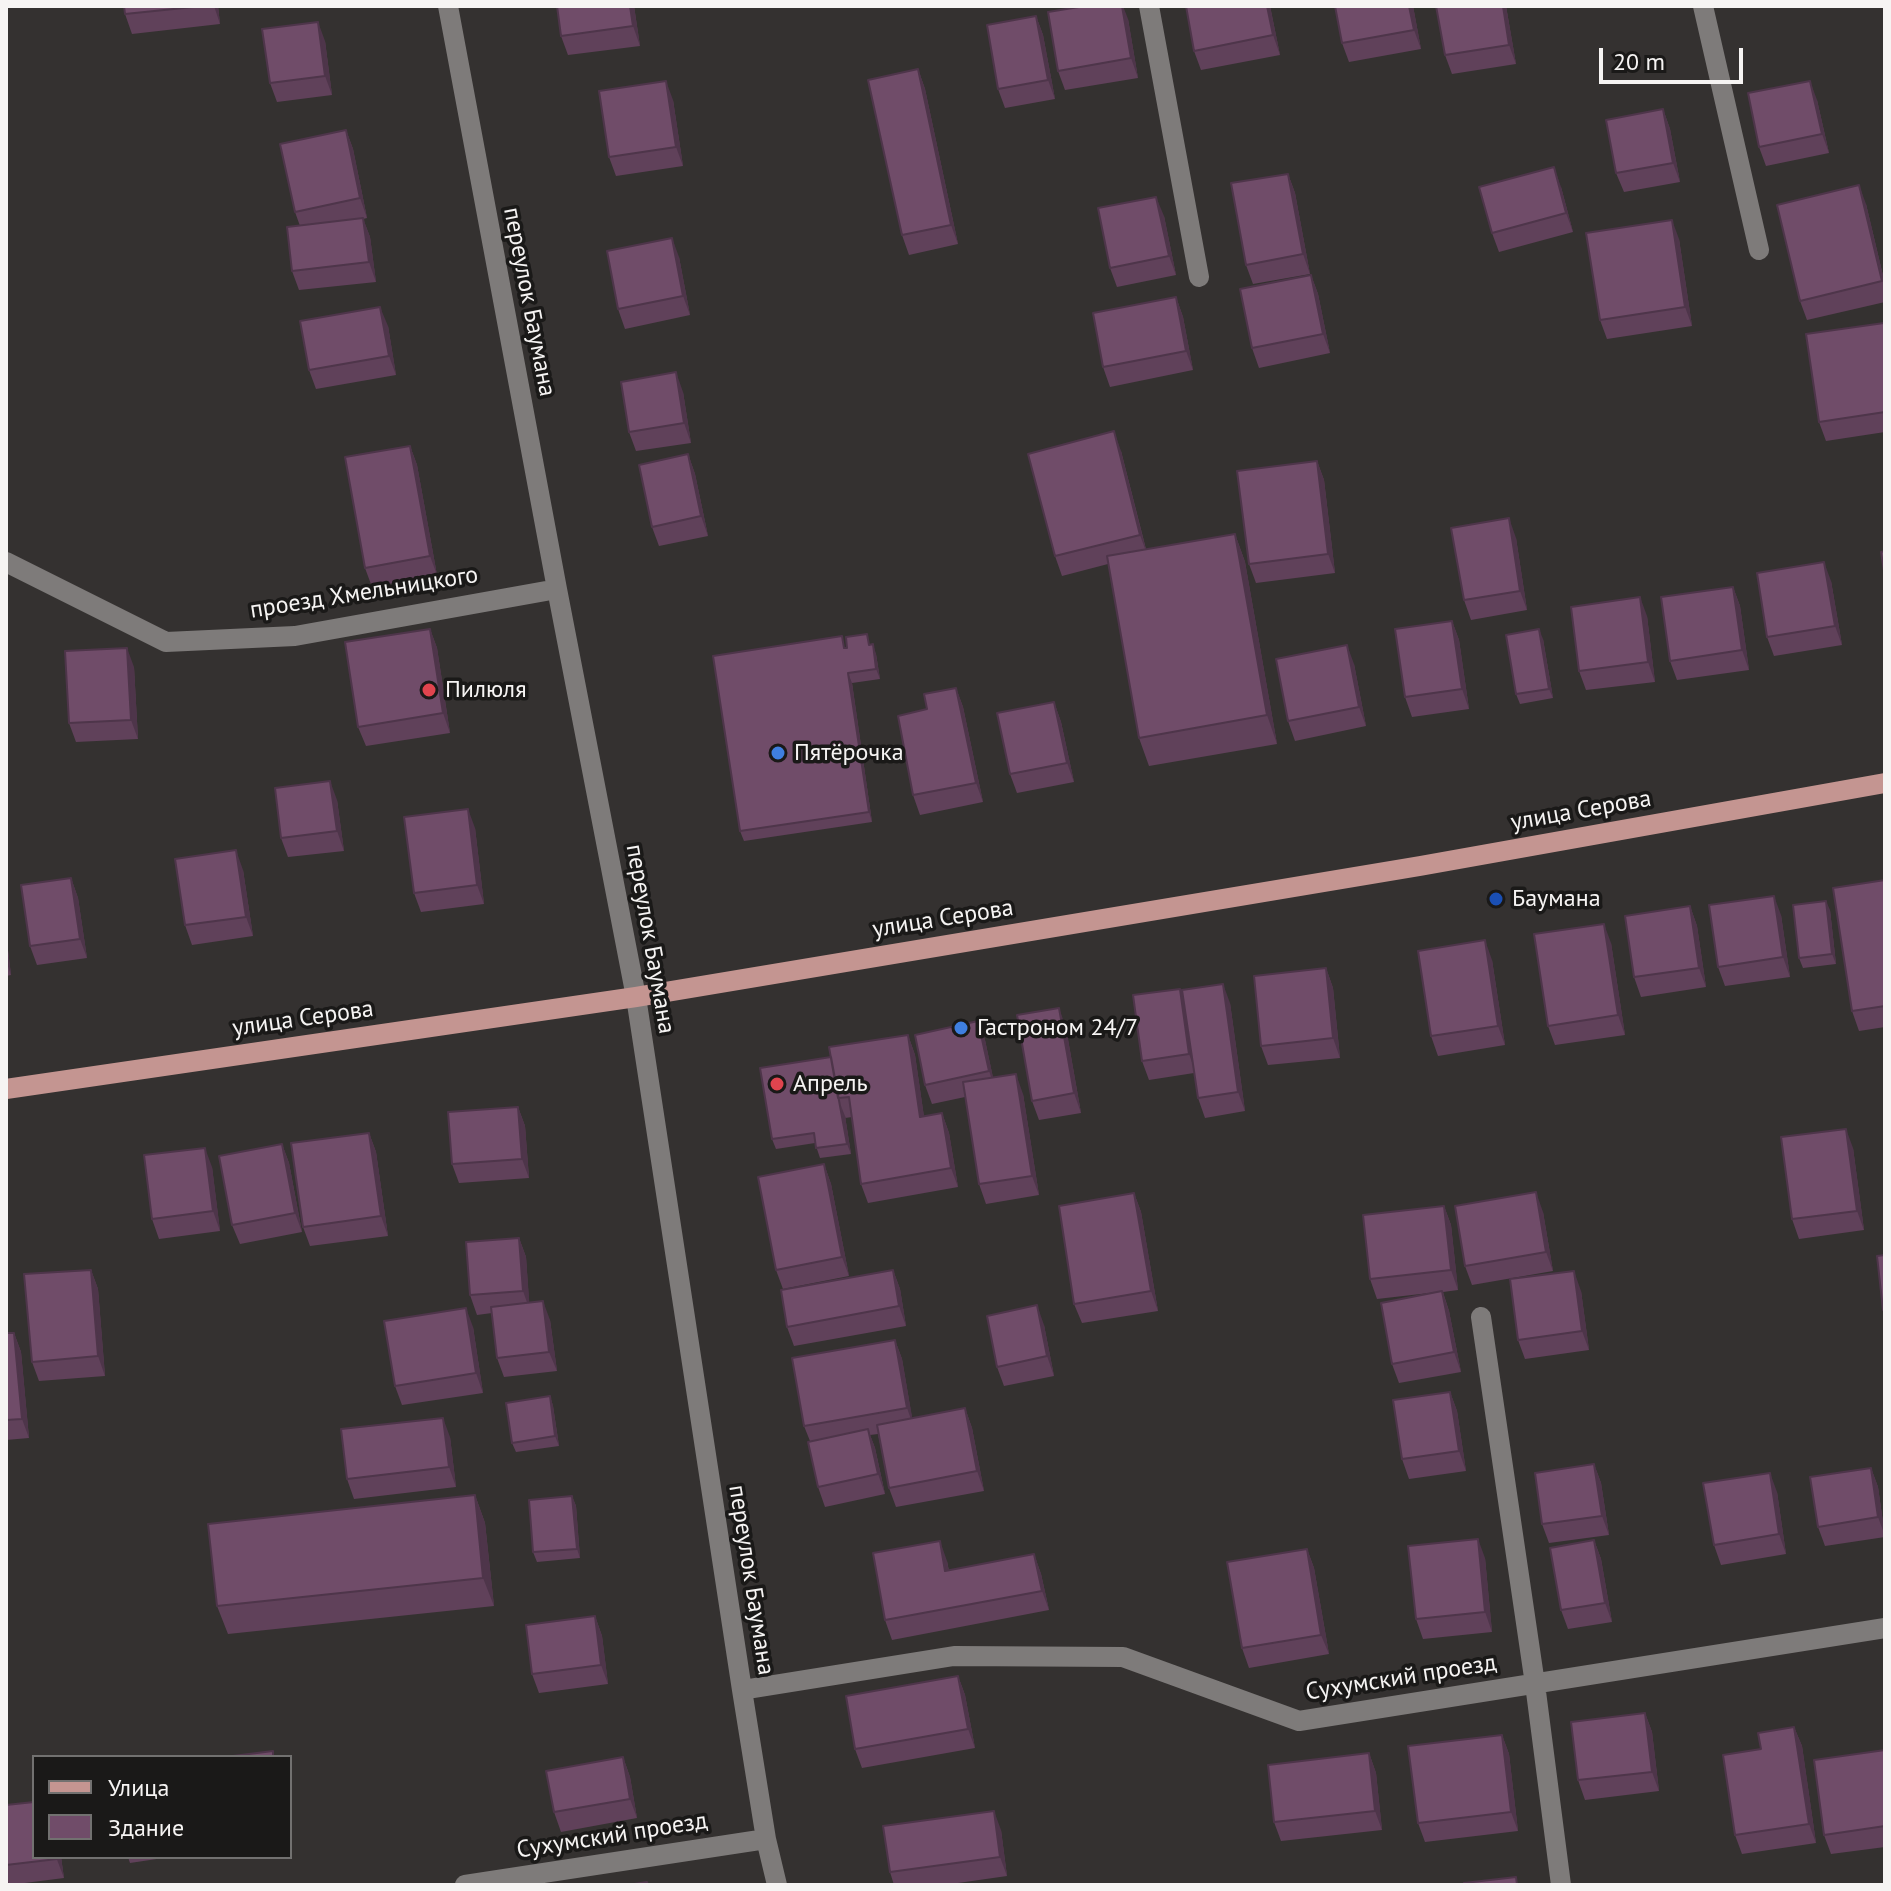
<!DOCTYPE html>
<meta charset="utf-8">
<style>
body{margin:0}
#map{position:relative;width:1891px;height:1891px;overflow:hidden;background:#343130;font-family:"PT Sans",sans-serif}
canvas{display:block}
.frame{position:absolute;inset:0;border:8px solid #f6f4f3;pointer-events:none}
.legend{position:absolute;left:32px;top:1755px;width:260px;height:104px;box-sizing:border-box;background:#1a1918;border:2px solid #727170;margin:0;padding:10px 14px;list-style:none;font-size:24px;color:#f6f4f3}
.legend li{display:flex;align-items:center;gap:16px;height:40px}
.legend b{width:40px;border:2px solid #727170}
.scale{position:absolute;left:1599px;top:48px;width:144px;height:36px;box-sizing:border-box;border:4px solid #f6f4f3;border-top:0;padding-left:10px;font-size:24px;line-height:28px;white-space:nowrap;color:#f6f4f3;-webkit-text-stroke:6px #1a1918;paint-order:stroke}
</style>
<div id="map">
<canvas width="1891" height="1891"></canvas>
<div class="frame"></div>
<ul class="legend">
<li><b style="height:10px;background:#c49591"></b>Улица</li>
<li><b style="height:22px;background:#704c69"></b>Здание</li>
</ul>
<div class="scale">20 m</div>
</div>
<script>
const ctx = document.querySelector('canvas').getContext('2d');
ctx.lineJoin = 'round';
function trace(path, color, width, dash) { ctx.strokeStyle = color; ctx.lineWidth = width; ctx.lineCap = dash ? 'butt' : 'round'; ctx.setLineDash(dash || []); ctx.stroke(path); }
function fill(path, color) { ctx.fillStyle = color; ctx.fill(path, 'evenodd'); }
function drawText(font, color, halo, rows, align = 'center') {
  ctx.font = font + ' "PT Sans",sans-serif'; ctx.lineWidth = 7; ctx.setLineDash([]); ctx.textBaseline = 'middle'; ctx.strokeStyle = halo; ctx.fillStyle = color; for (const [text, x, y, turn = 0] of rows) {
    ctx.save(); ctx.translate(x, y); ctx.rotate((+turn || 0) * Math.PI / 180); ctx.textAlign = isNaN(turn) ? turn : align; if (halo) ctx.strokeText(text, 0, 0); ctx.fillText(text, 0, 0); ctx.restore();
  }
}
trace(new Path2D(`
 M448,6L557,589L636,997L742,1690L766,1839L777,1885
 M1149,6L1199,277
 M1703,6L1759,250
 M6,562L166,642L295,636L557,589
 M1481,1317L1535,1684L1561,1885
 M742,1690L954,1656L1123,1657L1299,1721L1885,1628
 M465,1885L766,1839`), '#7e7b7a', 20);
trace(new Path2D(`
 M6,1089L636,997L1420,866L1885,783`), '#c49591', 20);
fill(new Path2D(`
 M124,6H218L220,24L132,34L125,14Z
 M557,6H634L640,46L568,55L561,36Z
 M1186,6H1270L1280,55L1201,70L1194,51Z
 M1335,6H1413L1421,49L1349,62L1342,43Z
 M1436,6H1506L1516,64L1452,74L1445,55Z
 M1036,16L1043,35L1055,99L1005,108L998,89Z
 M1128,19L1138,78L1065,90L1058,71Z
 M325,41L332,95L277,102L270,83Z
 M918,69L925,89L958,244L909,255L902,235Z
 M673,100L683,166L616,176L609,157Z
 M1817,100L1829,153L1766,166L1759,147Z
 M1663,109L1670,129L1680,182L1624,192L1616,173Z
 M346,130L353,149L367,218L363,219L370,237L376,282L299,290L292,271L300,226L295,212Z
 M1288,174L1295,193L1310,274L1253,284L1246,265Z
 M1561,187L1573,232L1499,252L1492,233Z
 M1866,204L1885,284V302L1807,320L1800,301Z
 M1164,216L1176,275L1117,287L1110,268Z
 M1679,239L1692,326L1607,339L1600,320Z
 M679,257L690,315L625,329L618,309Z
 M1311,275L1318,294L1330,353L1259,368L1252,348Z
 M1176,297L1183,317L1193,370L1110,387L1103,367Z
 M1884,323L1885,326V432L1826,441L1819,422Z
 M388,326L396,375L316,389L309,370Z
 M683,392L691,443L636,451L629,432Z
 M410,446L417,465L437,575L372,587L365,568Z
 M1121,451L1146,549L1235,534L1245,562L1277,744L1149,766L1139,738L1108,564L1062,576L1055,556Z
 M688,454L695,474L708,536L659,546L652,527Z
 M1317,461L1324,480L1335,573L1256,583L1249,564Z
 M1516,538L1527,610L1471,620L1464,600Z
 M1831,581L1842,645L1774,656L1767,637Z
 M1733,587L1740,606L1749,670L1677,680L1670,661Z
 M1647,616L1655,682L1586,690L1579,671Z
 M1452,621L1459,640L1469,709L1412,717L1405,697Z
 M430,629L437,648L450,733L366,746L358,727Z
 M1543,639L1553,698L1520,704L1516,694Z
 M871,644L876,654L880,679L852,683L872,822L744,841L740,831L846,648Z
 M1354,664L1366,726L1295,741L1288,721Z
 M134,667L138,739L76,742L69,723Z
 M956,688L963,707L983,802L920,815L913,795L927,709Z
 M1054,702L1061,722L1074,782L1017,793L1010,774Z
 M337,800L344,851L288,857L281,838Z
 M475,828L484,904L421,912L414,893Z
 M243,870L253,936L192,945L185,925Z
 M71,878L78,898L87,958L37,965L30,946Z
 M1885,880V1027L1859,1031L1852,1011Z
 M1690,906L1697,926L1706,987L1641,997L1634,977Z
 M1830,910L1836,964L1803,968L1799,958Z
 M1781,915L1790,977L1725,986L1718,967Z
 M6,934L11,975L6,976Z
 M1611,943L1625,1035L1555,1045L1548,1026Z
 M1492,960L1505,1045L1438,1056L1431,1036Z
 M1326,968L1333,988L1340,1058L1268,1065L1261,1046Z
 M1180,989L1183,996L1230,1003L1245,1111L1205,1118L1198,1098L1194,1073L1149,1080L1142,1061Z
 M978,1021L985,1040L993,1078L1023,1094L1039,1195L986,1204L979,1184L965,1097L932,1104L925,1085Z
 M1066,1028L1081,1113L1039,1120L1032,1101Z
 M908,1035L915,1055L924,1117L942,1113L949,1133L958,1187L868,1203L861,1184L852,1117L845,1118V1116L851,1154L820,1158L815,1143L776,1149L772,1139L831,1057Z
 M518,1107L525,1126L529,1178L459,1183L452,1164Z
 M369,1133L376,1152L388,1236L310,1246L303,1227Z
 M282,1144L289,1163L302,1232L240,1244L232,1225Z
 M1853,1148L1864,1230L1799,1239L1792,1219Z
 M824,1164L831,1184L849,1276L783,1289L776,1270Z
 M212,1167L220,1231L159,1239L152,1219Z
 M1134,1193L1141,1212L1158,1311L1082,1323L1074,1304Z
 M1444,1206L1451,1225L1458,1290L1443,1292L1449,1311L1461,1372L1399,1383L1392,1364L1438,1292L1377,1299L1370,1279Z
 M1543,1212L1553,1271L1472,1285L1465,1266Z
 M519,1238L526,1257L529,1302L550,1320L557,1371L504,1377L497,1358L492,1313L477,1315L470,1295Z
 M91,1270L98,1289L105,1376L39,1381L32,1362Z
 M893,1270L900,1289L906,1326L794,1346L787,1327Z
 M1581,1291L1589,1350L1525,1359L1518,1340Z
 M1044,1325L1054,1376L1004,1386L997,1367Z
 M473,1327L483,1393L402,1405L395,1386Z
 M6,1333H14L21,1352L29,1438L6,1440Z
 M895,1340L902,1359L912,1418L965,1408L972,1428L984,1491L896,1507L889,1488L878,1434L870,1435L875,1448L885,1494L825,1507L818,1487L810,1441L804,1426Z
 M1450,1392L1457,1411L1466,1471L1409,1479L1402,1459Z
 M550,1396L553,1406L559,1446L516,1452L512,1443Z
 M450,1437L456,1487L354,1499L347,1479Z
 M1594,1464L1601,1483L1609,1535L1549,1543L1542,1524Z
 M1871,1468L1878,1487L1885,1537L1825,1546L1818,1527Z
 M1777,1492L1786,1554L1721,1565L1714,1545Z
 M475,1495L485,1523L494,1606L228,1634L217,1606Z
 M572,1496L576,1506L580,1558L537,1562L533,1552Z
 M1594,1540L1601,1559L1612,1622L1568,1629L1561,1610Z
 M1307,1549L1314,1568L1329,1654L1249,1668L1242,1648Z
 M1034,1554L1041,1574L1049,1610L892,1640L885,1620L947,1561L949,1571Z
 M1485,1558L1492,1632L1423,1639L1416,1619Z
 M595,1616L602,1636L608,1684L539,1693L532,1674Z
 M958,1676L965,1695L975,1748L862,1768L855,1749Z
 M1645,1713L1652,1732L1659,1791L1585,1800L1578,1780Z
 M1794,1727L1802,1746L1816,1843L1742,1854L1735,1835L1761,1749Z
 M1502,1735L1509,1754L1518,1831L1425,1842L1418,1823Z
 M1885,1750V1847L1831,1854L1824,1835Z
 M1369,1753L1376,1773L1382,1830L1281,1841L1274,1822Z
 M623,1757L630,1777L637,1818L561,1832L554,1812Z
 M6,1805L34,1857H61L64,1878L9,1885L6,1876Z
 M1001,1830L1007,1876L944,1885H894L890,1872Z
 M128,1857H170L130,1863Z`), '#60415a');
fill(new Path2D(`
 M214,6H218L220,24Z
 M630,6H634L640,46L633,26Z
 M1122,6H1123L1128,19L1138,78L1131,58Z
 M1267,6H1270L1280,55L1273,35Z
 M1409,6H1413L1421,49L1414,30Z
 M1503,6H1506L1516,64L1509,45Z
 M1036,16L1043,35L1055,99L1048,80Z
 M318,22L325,41L332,95L325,76Z
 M918,69L925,89L958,244L951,225Z
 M666,81L673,100L683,166L676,147Z
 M1810,81L1817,100L1829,153L1822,134Z
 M1663,109L1670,129L1680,182L1673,163Z
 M346,130L353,149L367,218L360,198Z
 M1554,167L1561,187L1573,232L1566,213Z
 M1288,174L1295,193L1310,274L1303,254Z
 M1859,185L1866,204L1885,284V289Z
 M1156,197L1164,216L1176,275L1169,256Z
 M363,218L370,237L376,282L369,262Z
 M1672,220L1679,239L1692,326L1685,307Z
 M672,238L679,257L690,315L683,296Z
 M1311,275L1318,294L1330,353L1323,334Z
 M1176,297L1183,317L1193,370L1186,351Z
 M380,307L388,326L396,375L389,356Z
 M676,372L683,392L691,443L684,423Z
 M1114,431L1121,451L1147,554L1140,535Z
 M410,446L417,465L437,575L430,556Z
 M688,454L695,474L708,536L701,516Z
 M1317,461L1324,480L1335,573L1328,554Z
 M1509,518L1516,538L1527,610L1520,591Z
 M1235,534L1245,562L1277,744L1267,715Z
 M1824,562L1831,581L1842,645L1835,626Z
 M1733,587L1740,606L1749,670L1742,650Z
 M1640,597L1647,616L1655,682L1648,662Z
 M1452,621L1459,640L1469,709L1462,689Z
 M430,629L437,648L450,733L443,713Z
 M1539,629L1543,639L1553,698L1549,689Z
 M873,644L876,654L880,679L876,669Z
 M1347,645L1354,664L1366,726L1359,707Z
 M127,648L134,667L138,739L131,720Z
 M848,673L852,683L872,822L869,812Z
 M956,688L963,707L983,802L976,783Z
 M1054,702L1061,722L1074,782L1067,763Z
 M330,781L337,800L344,851L337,831Z
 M468,809L475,828L484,904L477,885Z
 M236,850L243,870L253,936L246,917Z
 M71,878L78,898L87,958L80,939Z
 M1774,896L1781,915L1790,977L1783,957Z
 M1826,901L1830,910L1836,964L1832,954Z
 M1690,906L1697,926L1706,987L1699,968Z
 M1604,924L1611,943L1625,1035L1618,1015Z
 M6,934L11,975L6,961Z
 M1485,940L1492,960L1505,1045L1498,1026Z
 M1326,968L1333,988L1340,1058L1333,1038Z
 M1223,984L1230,1003L1245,1111L1238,1092Z
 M1180,989L1187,1008L1196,1073L1189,1054Z
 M1059,1008L1066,1028L1081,1113L1074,1093Z
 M978,1021L985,1040L996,1091L989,1071Z
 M908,1035L915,1055L927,1137L920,1117Z
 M1016,1074L1023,1094L1039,1195L1032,1176Z
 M841,1106L845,1116L851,1154L847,1144Z
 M518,1107L525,1126L529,1178L522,1159Z
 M942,1113L949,1133L958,1187L951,1168Z
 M1846,1129L1853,1148L1864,1230L1857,1211Z
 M369,1133L376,1152L388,1236L381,1216Z
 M282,1144L289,1163L302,1232L295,1213Z
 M205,1148L212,1167L220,1231L213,1211Z
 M824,1164L831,1184L849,1276L842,1257Z
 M1536,1192L1543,1212L1553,1271L1546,1252Z
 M1134,1193L1141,1212L1158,1311L1151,1291Z
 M1444,1206L1451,1225L1458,1290L1451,1270Z
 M519,1238L526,1257L530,1311L523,1291Z
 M91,1270L98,1289L105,1376L98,1356Z
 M893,1270L900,1289L906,1326L899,1306Z
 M1574,1271L1581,1291L1589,1350L1582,1331Z
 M1442,1291L1449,1311L1461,1372L1454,1352Z
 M543,1301L550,1320L557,1371L549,1352Z
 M1037,1305L1044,1325L1054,1376L1047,1356Z
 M466,1308L473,1327L483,1393L476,1373Z
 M14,1333L21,1352L29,1438L22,1419Z
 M895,1340L902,1359L914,1428L907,1408Z
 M1450,1392L1457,1411L1466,1471L1459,1451Z
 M550,1396L553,1406L559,1446L555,1436Z
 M965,1408L972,1428L984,1491L977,1471Z
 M443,1418L450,1437L456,1487L449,1467Z
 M868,1429L875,1448L885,1494L878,1474Z
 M1594,1464L1601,1483L1609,1535L1602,1516Z
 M1871,1468L1878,1487L1885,1536L1878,1517Z
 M1770,1473L1777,1492L1786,1554L1779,1534Z
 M475,1495L485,1523L494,1606L483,1578Z
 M572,1496L576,1506L580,1558L577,1549Z
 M1478,1539L1485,1558L1492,1632L1485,1612Z
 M1594,1540L1601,1559L1612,1622L1605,1603Z
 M940,1541L947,1561L952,1591L945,1571Z
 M1307,1549L1314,1568L1329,1654L1321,1635Z
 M1034,1554L1041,1574L1049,1610L1042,1591Z
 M595,1616L602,1636L608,1684L601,1665Z
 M958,1676L965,1695L975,1748L968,1729Z
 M1645,1713L1652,1732L1659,1791L1652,1772Z
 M1794,1727L1802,1746L1816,1843L1809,1824Z
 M1502,1735L1509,1754L1518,1831L1511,1812Z
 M1369,1753L1376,1773L1382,1830L1375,1811Z
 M623,1757L630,1777L637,1818L630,1799Z
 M994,1811L1001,1830L1007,1876L1000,1857Z
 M56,1857H61L64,1878Z`), '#4e354a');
const building = new Path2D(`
 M124,6H203L125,14Z
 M557,6H630L633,26L561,36Z
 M1085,6H1122L1131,58L1058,71L1048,12Z
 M1186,6H1267L1273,35L1194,51Z
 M1335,6H1409L1414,30L1342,43Z
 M1436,6H1503L1509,45L1445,55Z
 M1036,16L1048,80L998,89L987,25Z
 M318,22L325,76L270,83L262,29Z
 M918,69L951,225L902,235L868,80Z
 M666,81L676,147L609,157L599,91Z
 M1810,81L1822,134L1759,147L1748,93Z
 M1663,109L1673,163L1616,173L1606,120Z
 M346,130L360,198L295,212L280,144Z
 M1554,167L1566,213L1492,233L1479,187Z
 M1288,174L1303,254L1246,265L1231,183Z
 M1859,185L1882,281L1800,301L1777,205Z
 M1156,197L1169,256L1110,268L1098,208Z
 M363,218L369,262L292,271L287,227Z
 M1672,220L1685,307L1600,320L1586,233Z
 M672,238L683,296L618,309L607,251Z
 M1311,275L1323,334L1252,348L1240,289Z
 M1176,297L1186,351L1103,367L1093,313Z
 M380,307L389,356L309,370L300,321Z
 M1884,323L1885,331V412L1819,422L1806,334Z
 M676,372L684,423L629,432L621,382Z
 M1114,431L1140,535L1055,556L1028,454Z
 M410,446L430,556L365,568L345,457Z
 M688,454L701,516L652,527L639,465Z
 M1317,461L1328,554L1249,564L1237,471Z
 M1509,518L1520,591L1464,600L1451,528Z
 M1235,534L1267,715L1139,738L1107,556Z
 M1885,551V577L1881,552Z
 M1824,562L1835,626L1767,637L1757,573Z
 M1733,587L1742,650L1670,661L1661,597Z
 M1640,597L1648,662L1579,671L1571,607Z
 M1452,621L1462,689L1405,697L1395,629Z
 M430,629L443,713L358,727L345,642Z
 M1539,629L1549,689L1516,694L1506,635Z
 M867,634L869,645L873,644L876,669L848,673L869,812L740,831L713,656L842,636L844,648H847L846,637Z
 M1347,645L1359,707L1288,721L1276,659Z
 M127,648L131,720L69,723L65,651Z
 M956,688L976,783L913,795L898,716L927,709L924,694Z
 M1054,702L1067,763L1010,774L997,713Z
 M330,781L337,831L281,838L275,788Z
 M468,809L477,885L414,893L404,817Z
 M236,850L246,917L185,925L175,859Z
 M71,878L80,939L30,946L21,885Z
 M1885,880V1006L1852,1011L1833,888Z
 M1774,896L1783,957L1718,967L1709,905Z
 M1826,901L1832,954L1799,958L1793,905Z
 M1690,906L1699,968L1634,977L1625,916Z
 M1604,924L1618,1015L1548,1026L1534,934Z
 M1485,940L1498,1026L1431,1036L1418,951Z
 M1326,968L1333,1038L1261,1046L1254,976Z
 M1223,984L1238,1092L1198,1098L1182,990Z
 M1180,989L1189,1054L1142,1061L1133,995Z
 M1059,1008L1074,1093L1032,1101L1017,1015Z
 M978,1021L989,1071L925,1085L915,1035Z
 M908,1035L920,1117L942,1113L951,1168L861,1184L849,1097L838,1098L829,1047Z
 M831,1057L847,1144L816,1148L814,1133L772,1139L760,1068Z
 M1016,1074L1032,1176L979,1184L963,1082Z
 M518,1107L522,1159L452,1164L448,1112Z
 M1846,1129L1857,1211L1792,1219L1781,1137Z
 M369,1133L381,1216L303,1227L291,1143Z
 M282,1144L295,1213L232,1225L219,1156Z
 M205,1148L213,1211L152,1219L144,1155Z
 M824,1164L842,1257L776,1270L758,1177Z
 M1536,1192L1546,1252L1465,1266L1455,1206Z
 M1134,1193L1151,1291L1074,1304L1059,1206Z
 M1444,1206L1451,1270L1370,1279L1363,1215Z
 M519,1238L523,1291L470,1295L466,1242Z
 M1885,1255V1310H1883L1877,1256Z
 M91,1270L98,1356L32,1362L24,1274Z
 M893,1270L899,1306L787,1327L781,1290Z
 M1574,1271L1582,1331L1518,1340L1510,1279Z
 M1442,1291L1454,1352L1392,1364L1381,1303Z
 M543,1301L549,1352L497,1358L491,1307Z
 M1037,1305L1047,1356L997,1367L987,1316Z
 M466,1308L476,1373L395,1386L384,1321Z
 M6,1333H14L22,1419L6,1420Z
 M895,1340L907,1408L804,1426L792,1358Z
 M1450,1392L1459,1451L1402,1459L1393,1400Z
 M550,1396L555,1436L512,1443L506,1403Z
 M965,1408L977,1471L889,1488L877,1425Z
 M443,1418L449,1467L347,1479L341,1429Z
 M868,1429L878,1474L818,1487L808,1442Z
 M1594,1464L1602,1516L1542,1524L1535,1473Z
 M1871,1468L1878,1517L1818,1527L1810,1477Z
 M1770,1473L1779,1534L1714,1545L1703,1483Z
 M475,1495L483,1578L217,1606L208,1524Z
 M572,1496L577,1549L533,1552L529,1500Z
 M1478,1539L1485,1612L1416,1619L1408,1546Z
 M1594,1540L1605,1603L1561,1610L1550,1548Z
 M940,1541L945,1571L1034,1554L1042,1591L885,1620L873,1553Z
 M1307,1549L1321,1635L1242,1648L1227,1562Z
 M595,1616L601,1665L532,1674L526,1625Z
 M958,1676L968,1729L855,1749L846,1696Z
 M1645,1713L1652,1772L1578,1780L1571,1722Z
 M1794,1727L1809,1824L1735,1835L1723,1755L1761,1749L1758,1733Z
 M1502,1735L1511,1812L1418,1823L1408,1746Z
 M1885,1750V1826L1824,1835L1814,1760Z
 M273,1751V1757H225Z
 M1369,1753L1375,1811L1274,1822L1268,1765Z
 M623,1757L630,1799L554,1812L546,1771Z
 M34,1802V1857H56L57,1859L6,1865V1805Z
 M994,1811L1000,1857L890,1872L883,1826Z
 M1516,1877L1517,1885H1465L1464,1883Z
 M647,1882L648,1885H628Z`);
fill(building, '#704c69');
trace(building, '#4e354a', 2);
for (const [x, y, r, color] of [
 [429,690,8,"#e0444e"],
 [778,753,8,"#3f7fe0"],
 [1496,899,8,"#1a4fb4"],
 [961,1028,8,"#3f7fe0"],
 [777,1084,8,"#e0444e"]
]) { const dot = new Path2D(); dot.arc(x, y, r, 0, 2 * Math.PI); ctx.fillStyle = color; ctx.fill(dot); trace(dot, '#1a1918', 3); }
drawText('24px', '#f6f4f3', '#1a1918', [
 ["переулок Баумана",529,302,79],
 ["проезд Хмельницкого",364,593,-9],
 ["улица Серова",1581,811,-10],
 ["улица Серова",943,919,-9],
 ["переулок Баумана",650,939,80],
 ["улица Серова",303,1019,-8],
 ["переулок Баумана",751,1580,81],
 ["Сухумский проезд",1401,1678,-9],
 ["Сухумский проезд",612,1836,-9]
]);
drawText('24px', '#f6f4f3', '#1a1918', [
 ["Пилюля",445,690],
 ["Пятёрочка",794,753],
 ["Баумана",1512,899],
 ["Гастроном 24/7",977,1028],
 ["Апрель",793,1084]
], 'left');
</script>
